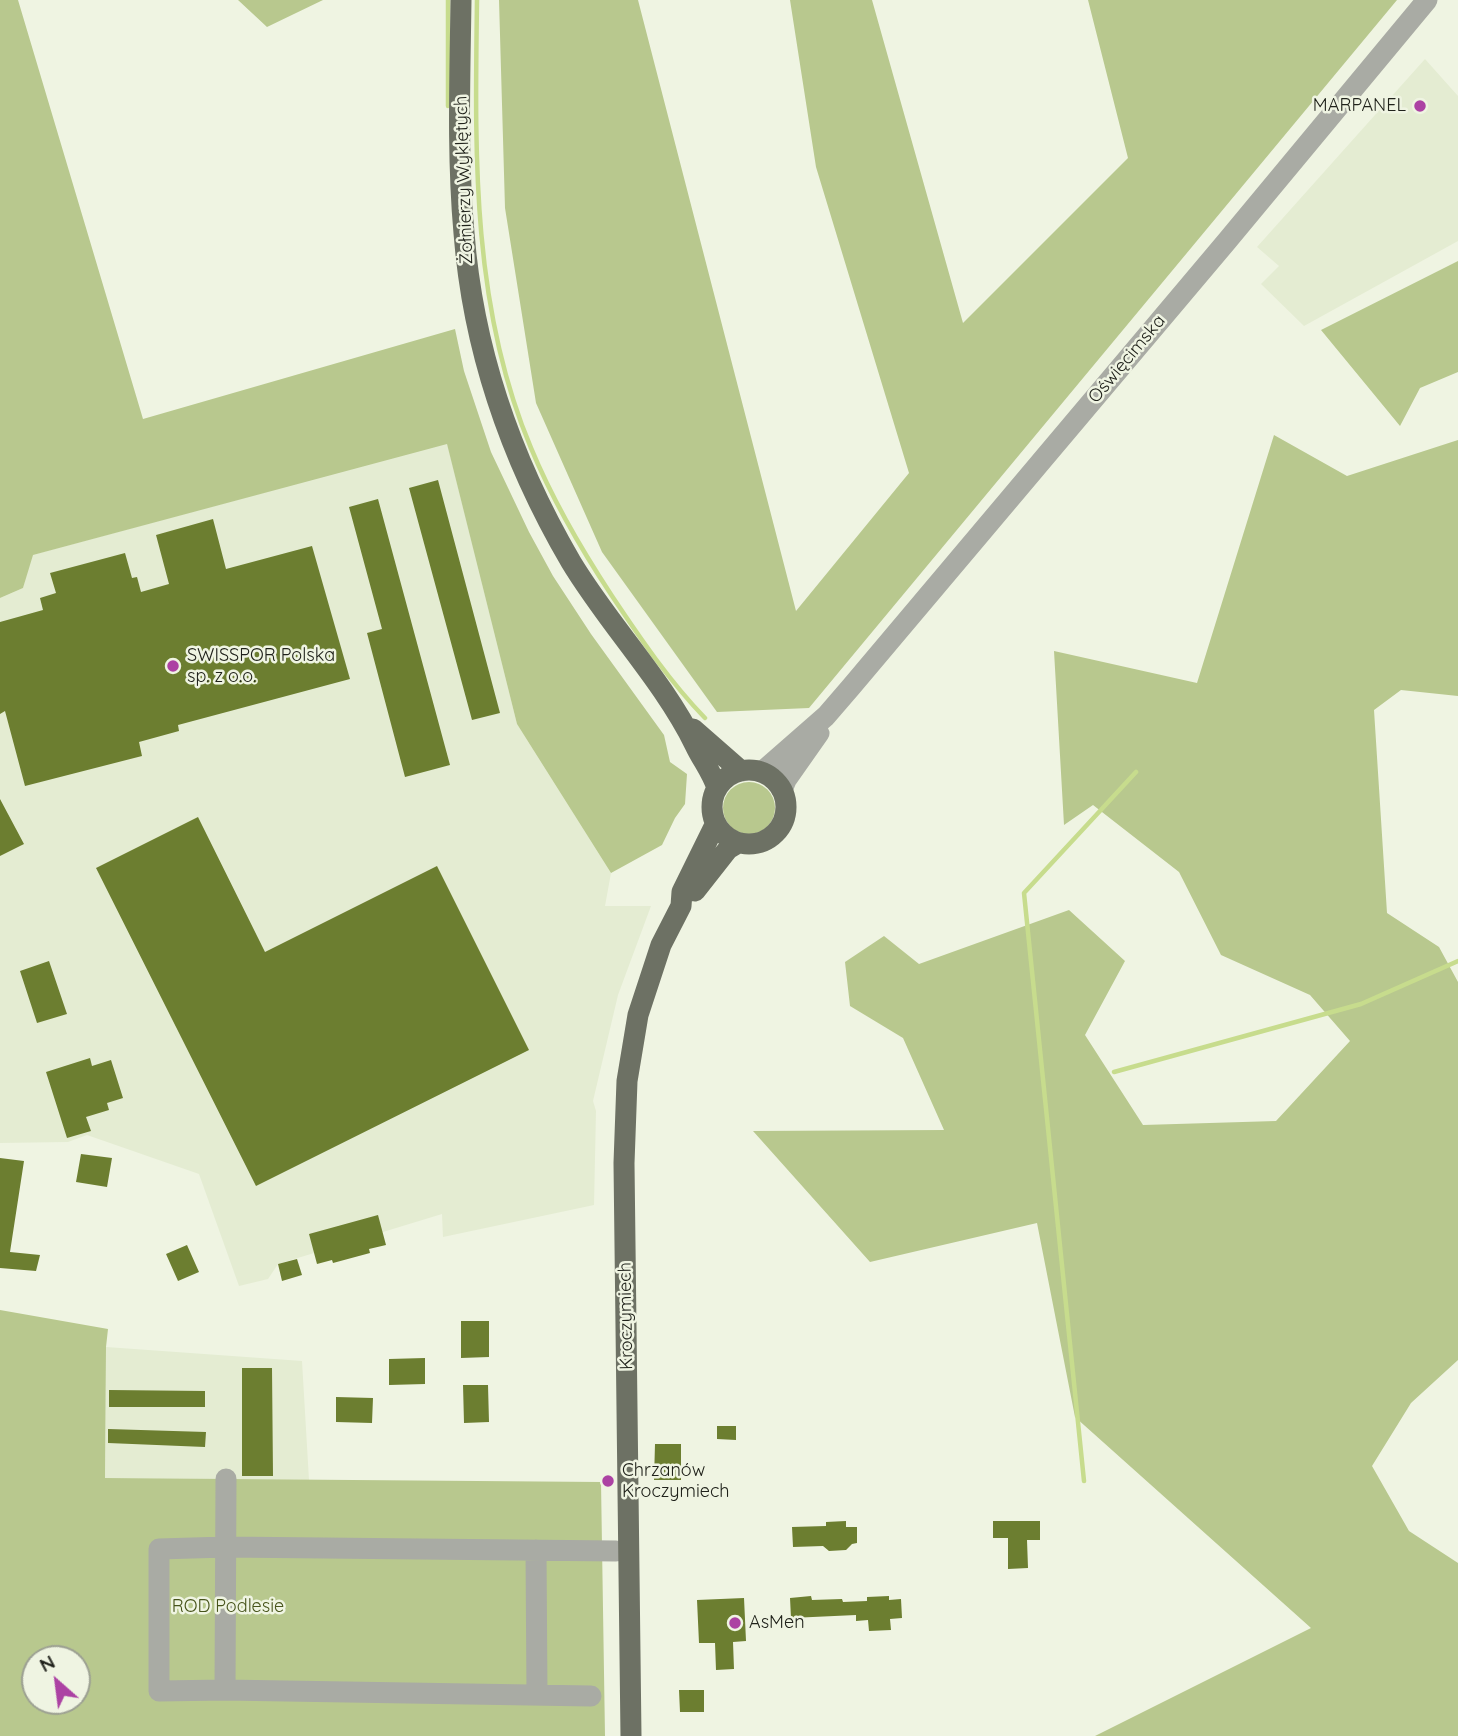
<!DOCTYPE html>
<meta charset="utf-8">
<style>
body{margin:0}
#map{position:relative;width:1458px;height:1736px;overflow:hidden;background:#eff4e2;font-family:Quicksand,sans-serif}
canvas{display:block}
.north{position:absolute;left:21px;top:1645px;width:70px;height:70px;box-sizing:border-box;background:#eff4e2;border:2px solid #9ca092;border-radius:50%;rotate:332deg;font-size:19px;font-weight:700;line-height:28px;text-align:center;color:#20221b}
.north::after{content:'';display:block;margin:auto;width:24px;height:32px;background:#ac42a3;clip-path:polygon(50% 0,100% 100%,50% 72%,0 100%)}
</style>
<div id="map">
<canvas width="1458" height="1736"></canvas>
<div class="north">N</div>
</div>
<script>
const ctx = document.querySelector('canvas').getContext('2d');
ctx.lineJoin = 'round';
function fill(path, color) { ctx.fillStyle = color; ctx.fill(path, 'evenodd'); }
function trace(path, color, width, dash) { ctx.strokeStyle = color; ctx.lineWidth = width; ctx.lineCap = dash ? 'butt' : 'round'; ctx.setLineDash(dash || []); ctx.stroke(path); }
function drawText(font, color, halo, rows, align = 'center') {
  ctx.font = font + ' Quicksand,sans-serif'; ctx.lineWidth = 5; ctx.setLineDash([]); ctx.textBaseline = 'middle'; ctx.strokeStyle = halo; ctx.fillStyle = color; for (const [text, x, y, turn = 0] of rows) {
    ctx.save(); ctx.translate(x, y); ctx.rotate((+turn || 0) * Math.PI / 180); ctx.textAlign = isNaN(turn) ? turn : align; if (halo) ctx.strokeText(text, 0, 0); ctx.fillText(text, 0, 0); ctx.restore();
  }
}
fill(new Path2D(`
 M1425,59L1458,96V241L1304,326L1261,284L1279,266L1257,247Z
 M447,443L517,724L611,873L605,906H651L618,995L593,1101L596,1111L594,1205L443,1237L442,1214L278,1264L268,1279L239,1286L199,1174L87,1135L68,1142L0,1143V598L23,588L32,555Z
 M106,1347L302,1361L309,1480L105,1478Z`), '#e4ecd2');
fill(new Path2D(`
 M0,0H18L143,419L455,329L464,371L491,452L529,532L553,576L591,634L664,735L670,762L687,774L685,804L675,818L662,845L611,873L517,724L447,444L33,555L23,588L0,598Z
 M238,0H323L267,27Z
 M499,0H638L796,611L909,473L816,167L790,0H872L963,323L1128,158L1088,0H1397L809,708L717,712L602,552L536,403L505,208Z
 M1458,261V372L1420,388L1400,426L1321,330Z
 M1274,435L1347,476L1458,440V696L1401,690L1374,710L1387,913L1439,947L1458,982V1360L1411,1403L1372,1466L1409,1531L1458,1563V1736H1095L1311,1628L1075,1417L1037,1223L870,1262L753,1131L944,1130L903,1038L850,1006L845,962L884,936L919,964L1069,910L1125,961L1085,1035L1143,1125L1276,1121L1350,1041L1310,995L1221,955L1179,872L1093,805L1064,825L1054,651L1197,683Z
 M723 808a26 26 0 1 1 52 0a26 26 0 1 1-52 0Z
 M0,1310L108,1329L106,1347L105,1478L601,1482L605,1736H0ZM35,1659H77V1701H35Z`), '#b8c88e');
trace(new Path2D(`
 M477,0C475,151 471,306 531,448C553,501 581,549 612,596C640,638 670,682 705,718
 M448,106V0
 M1114,1072L1361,1004L1458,961
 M1084,1481L1024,893L1136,772`), '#c7dc8d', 4.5);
fill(new Path2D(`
 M438,480L500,713L472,720L409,488Z
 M378,499L450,765L405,777L367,633L382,629L349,507Z
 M213,519L226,569L312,546L350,679L178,725L179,731L139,742L142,756L25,786L5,711L0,714V622L43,610L40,598L56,593L50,573L125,553L132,578L137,577L141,592L169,584L156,535Z
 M0,799L24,844L0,856Z
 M198,817L265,952L437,866L529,1050L256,1186L96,868Z
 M49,961L67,1014L37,1023L20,971Z
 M90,1058L92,1066L111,1060L123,1098L107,1103L109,1110L86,1117L91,1131L67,1138L46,1072Z
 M81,1154L112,1158L107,1187L76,1182Z
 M0,1158L24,1161L10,1252L40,1255L36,1271L0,1268Z
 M378,1215L386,1245L369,1249L370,1253L333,1263L332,1260L317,1264L309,1234Z
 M187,1245L199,1272L178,1281L166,1254Z
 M297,1259L302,1275L282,1281L278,1264Z
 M461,1321H489V1357L461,1358Z
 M425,1358V1384L389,1385V1359Z
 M242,1368H272L273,1476H242Z
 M463,1385H488L489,1422L464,1423Z
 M109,1390L205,1391V1407H109Z
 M336,1397L373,1398L372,1423L336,1422Z
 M717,1426H736V1440L717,1439Z
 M108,1429L206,1432L205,1447L108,1443Z
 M655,1444H681V1480H654Z
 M846,1521V1527H857V1543L852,1544L846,1550L829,1551L823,1546L793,1547L792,1527L826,1526V1522Z
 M993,1521H1040V1540H1027L1028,1568L1008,1569V1538H993Z
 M811,1596L812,1600L842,1599L843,1602L867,1601V1597L889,1596V1600L901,1599L902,1618L890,1619L891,1630L869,1631L868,1620L856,1621V1615L791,1618L790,1598Z
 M744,1598L746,1641L733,1642L734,1669L716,1670L715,1643H699L697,1600Z
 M679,1690H704V1712H680Z`), '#6c7e30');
trace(new Path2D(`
 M762,772L826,716L851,687L1227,241L1427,0
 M782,790L786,780L819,733
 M226,1479L225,1690L159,1691V1549L226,1547L616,1551
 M536,1550L537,1695
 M225,1690L591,1696`), '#a9aba4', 21);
trace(new Path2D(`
 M461,0C460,77 457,155 464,233C473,350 512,461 571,562C609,625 663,680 695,745C702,760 712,772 717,788
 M693,729L741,771
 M712 807a37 37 0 1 1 74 0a37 37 0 1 1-74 0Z
 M695,891L728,849L738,843
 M631,1736L624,1163L627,1081L638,1015L661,945L681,906L682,892L715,825`), '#6d7164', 21);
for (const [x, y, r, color] of [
 [1420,106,7,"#ac42a3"],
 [173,666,7,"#ac42a3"],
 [608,1481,7,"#ac42a3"],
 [735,1623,7,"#ac42a3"]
]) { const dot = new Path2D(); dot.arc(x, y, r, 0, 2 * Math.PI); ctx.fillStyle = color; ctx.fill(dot); trace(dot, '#eff4e2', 2.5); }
drawText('18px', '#20221b', '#eff4e2', [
 ["MARPANEL",1406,106,"right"],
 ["SWISSPOR Polska",187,656],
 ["sp. z o.o.",187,677],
 ["Chrzanów",622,1471],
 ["Kroczymiech",622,1492],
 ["AsMen",749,1623]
], 'left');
drawText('18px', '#20221b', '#eff4e2', [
 ["Żołnierzy Wyklętych",464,180,-92],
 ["Oświęcimska",1127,359,-50],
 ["Kroczymiech",626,1316,-91]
]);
drawText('18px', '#47541b', '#eff4e2', [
 ["ROD Podlesie",228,1607]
]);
</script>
